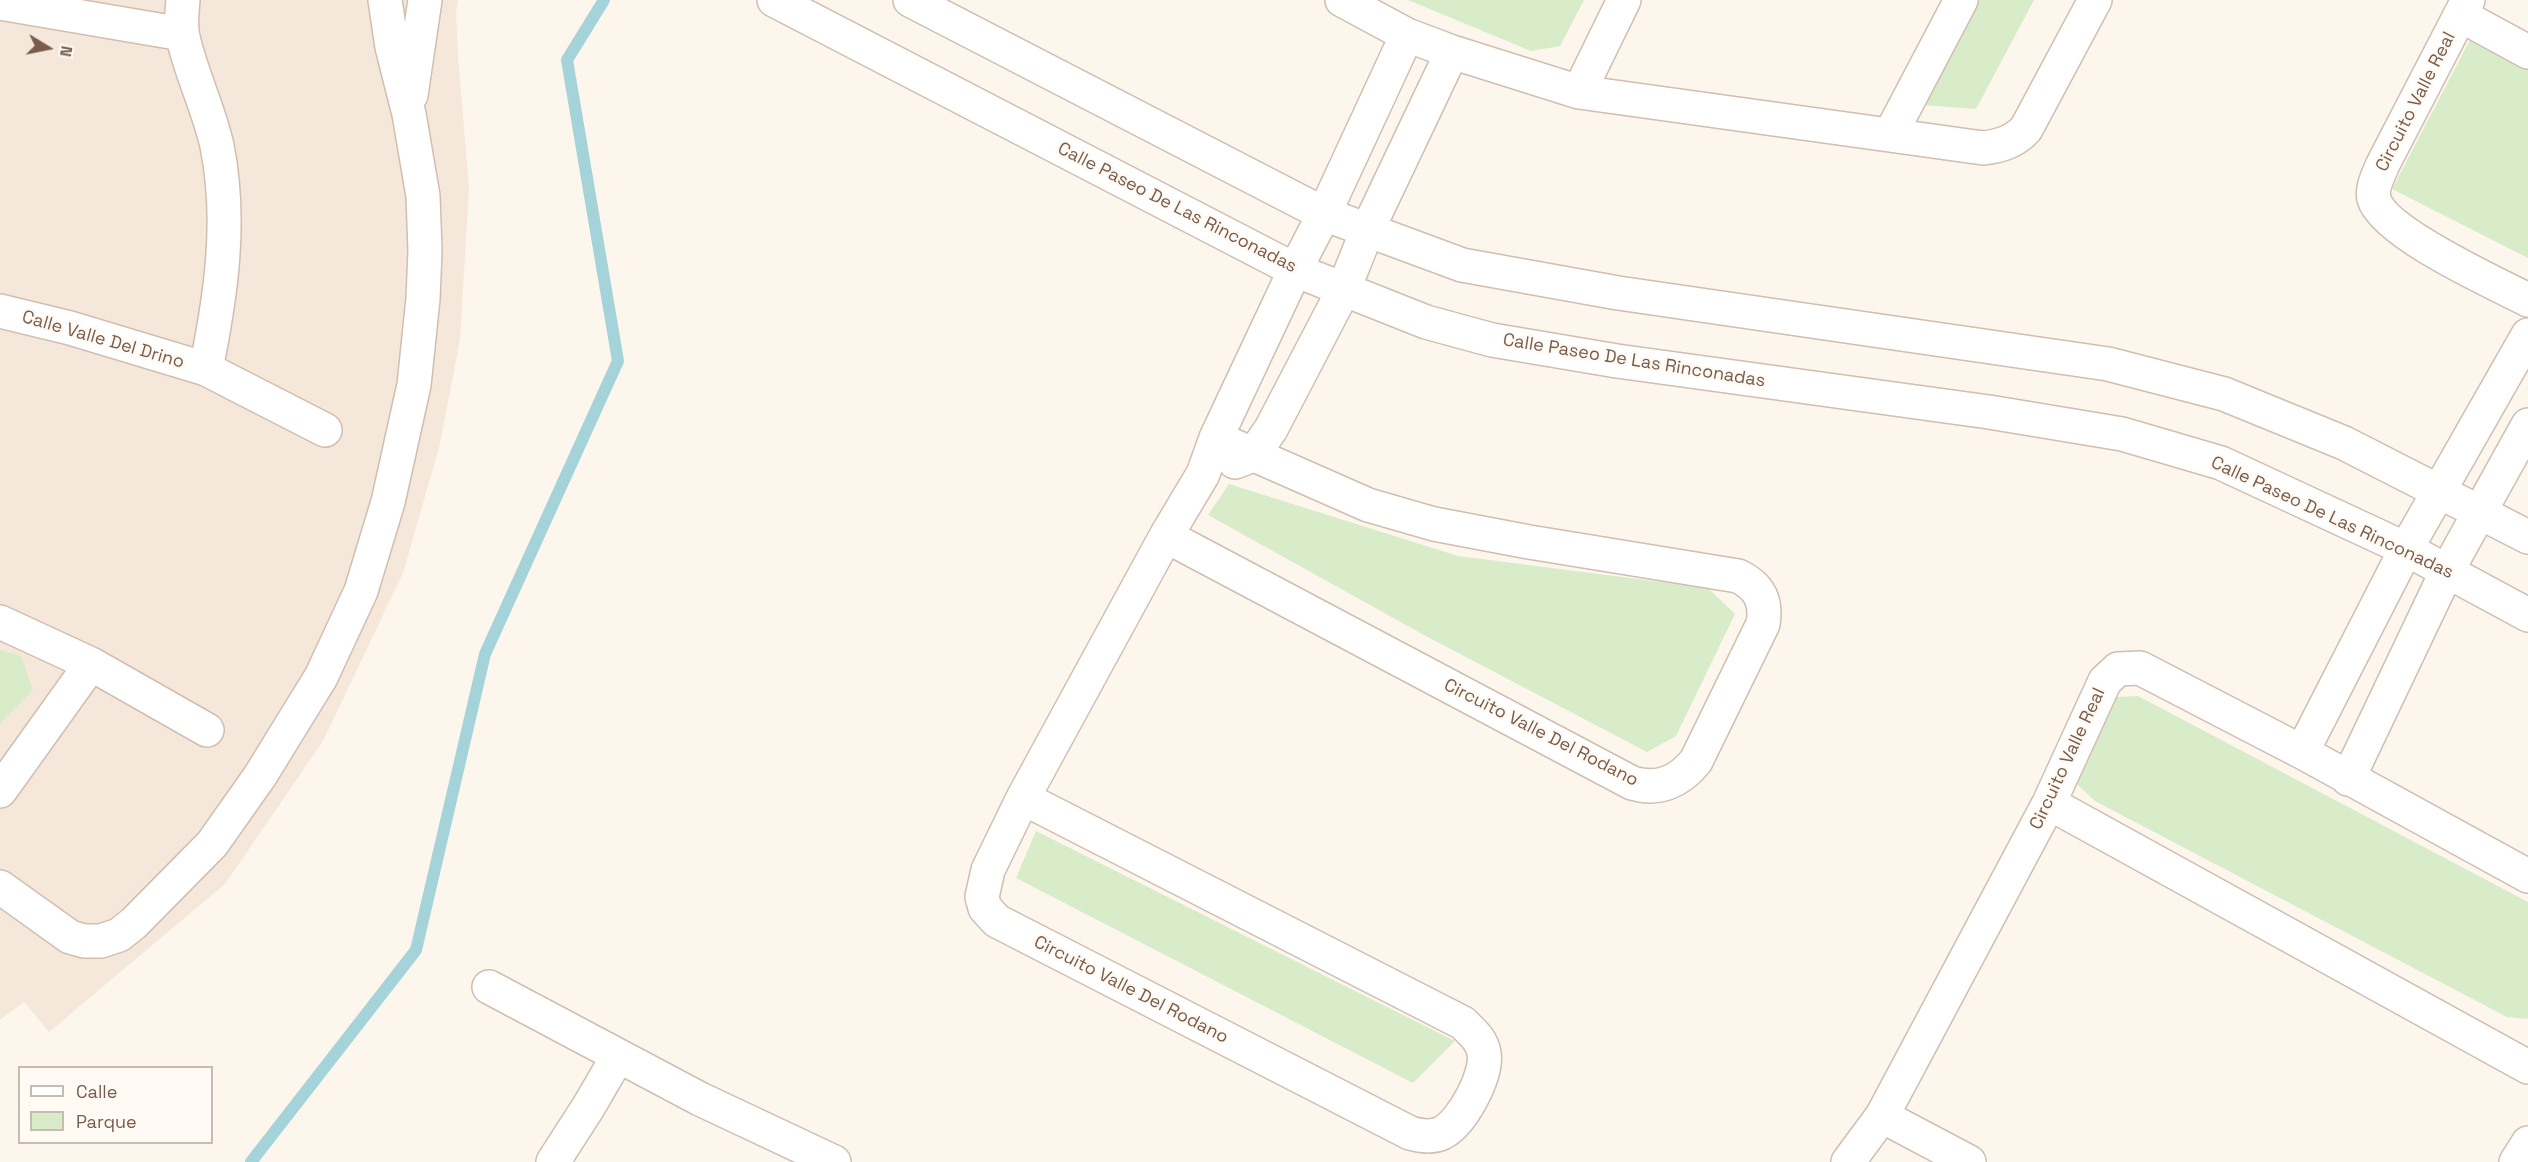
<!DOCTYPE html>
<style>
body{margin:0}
#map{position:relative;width:2528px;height:1162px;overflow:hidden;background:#fdf6ec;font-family:"Space Grotesk",sans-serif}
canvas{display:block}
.legend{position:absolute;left:18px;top:1066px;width:195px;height:78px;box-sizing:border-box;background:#fffaf3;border:2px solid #cabbb1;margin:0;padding:8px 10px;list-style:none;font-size:18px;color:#7a5c4d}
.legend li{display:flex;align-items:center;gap:12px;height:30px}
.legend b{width:30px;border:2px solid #cabbb1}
.north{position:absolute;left:18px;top:18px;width:60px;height:60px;-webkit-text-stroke:4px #fffaf3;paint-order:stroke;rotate:100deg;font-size:16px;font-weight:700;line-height:24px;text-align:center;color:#7a5c4d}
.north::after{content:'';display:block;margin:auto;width:21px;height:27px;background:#7a5c4d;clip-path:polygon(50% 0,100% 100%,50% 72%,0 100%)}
</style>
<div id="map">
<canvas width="2528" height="1162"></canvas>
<ul class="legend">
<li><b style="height:8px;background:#fff"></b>Calle</li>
<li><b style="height:16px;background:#d8ecc9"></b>Parque</li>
</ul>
<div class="north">N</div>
</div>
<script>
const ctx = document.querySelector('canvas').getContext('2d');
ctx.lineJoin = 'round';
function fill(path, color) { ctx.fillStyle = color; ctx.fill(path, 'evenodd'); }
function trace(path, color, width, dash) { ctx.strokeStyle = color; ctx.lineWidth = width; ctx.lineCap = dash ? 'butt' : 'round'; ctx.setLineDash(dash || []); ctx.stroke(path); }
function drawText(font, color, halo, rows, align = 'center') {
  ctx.font = font + ' "Space Grotesk",sans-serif'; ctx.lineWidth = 5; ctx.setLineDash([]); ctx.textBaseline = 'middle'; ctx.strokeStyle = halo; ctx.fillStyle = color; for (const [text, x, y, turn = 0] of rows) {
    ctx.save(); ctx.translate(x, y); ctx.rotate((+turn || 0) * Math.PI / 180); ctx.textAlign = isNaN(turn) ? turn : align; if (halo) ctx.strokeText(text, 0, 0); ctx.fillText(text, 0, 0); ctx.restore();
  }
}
fill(new Path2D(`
 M0,0H458L456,13L458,56L469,189L460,339L440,444L403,573L323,741L225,884L49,1032L24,1002L0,1020Z`), '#f5e8da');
fill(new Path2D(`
 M1408,0H1584L1560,46L1531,51Z
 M1978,0H2034L1976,109L1923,105Z
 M2471,38L2528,69V258L2392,189Z
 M1229,484L1458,556L1708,588L1735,614L1676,736L1647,752L1424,635L1208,515Z
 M0,650L21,656L33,690L0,723Z
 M2138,696L2528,902V1019L2507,1017L2095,801L2075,782L2117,697Z
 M1036,831L1455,1041L1413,1083L1016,878Z`), '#d8ecc9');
trace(new Path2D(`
 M251,1162L416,950L485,654L618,361L567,60L604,0`), '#a5d3da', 12);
const street = new Path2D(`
 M183,0C182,12 180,25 183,37C191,74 209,109 217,146C232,221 221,295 206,369
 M774,0L1295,270L1426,322L1492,340L1617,361L1989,412L2122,434L2221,463L2406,549L2528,615
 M910,0L1324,214L1462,265L1618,293L2108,364L2224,394L2344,443L2528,537
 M1342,0L1407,35L1452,52L1579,92L1983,148C2000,146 2014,142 2026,129L2095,0
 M2468,0L2383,164C2379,174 2371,188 2374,199C2384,233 2495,283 2528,300
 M0,3L182,34
 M2460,15L2528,52
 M1579,92L1624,0
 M411,95L425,0
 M1890,135L1961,0
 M0,311L70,328L206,369L325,430
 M1235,462L1253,455L1271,429L1343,291L1367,231L1452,52
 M1166,536L1632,783C1658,791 1679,782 1696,761L1763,624C1767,601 1759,586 1738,576L1529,542L1434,524L1368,505L1216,438
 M0,622L91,664L207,730
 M2302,752L2406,549L2528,335
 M2348,779L2447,571L2528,425
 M0,791L91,664
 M1023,798L1463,1023C1472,1032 1482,1040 1484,1053C1488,1075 1462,1123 1442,1133C1431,1138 1420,1136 1410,1133L997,921L985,908L982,897L988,870L1023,798L1166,536L1203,474L1216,438L1295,270L1324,214L1407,35
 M2049,803L2528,1067
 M0,887L70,937L84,941H101L119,935L134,923L212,844L260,776L321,677L361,591L388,502L414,385L423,299L425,251L423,196L409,114L392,47L385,0
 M489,987L700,1099L834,1162
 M1882,1116L1969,1162
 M553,1162L589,1106L618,1056
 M1848,1162L1882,1116L2049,803L2105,681L2118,669L2140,668L2302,752L2528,876
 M2516,1162L2528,1143`);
trace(street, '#d1beb0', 36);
trace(street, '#fff', 33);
drawText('18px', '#7a5c4d', '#fffaf3', [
 ["Circuito Valle Real",2416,102,-63],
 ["Calle Paseo De Las Rinconadas",1177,208,27],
 ["Calle Valle Del Drino",103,340,16],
 ["Calle Paseo De Las Rinconadas",1634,361,9],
 ["Calle Paseo De Las Rinconadas",2332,518,25],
 ["Circuito Valle Del Rodano",1541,733,27],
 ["Circuito Valle Real",2068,759,-65],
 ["Circuito Valle Del Rodano",1131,990,27]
]);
</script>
